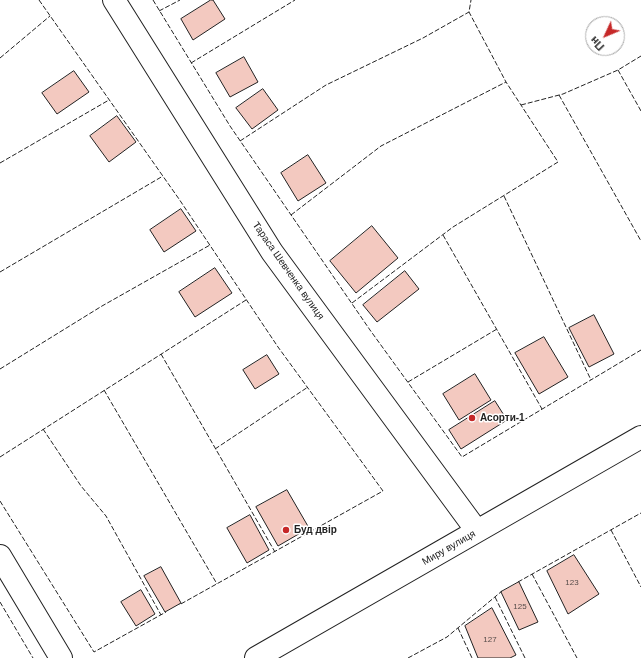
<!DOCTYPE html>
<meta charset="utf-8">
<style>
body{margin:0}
#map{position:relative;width:641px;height:658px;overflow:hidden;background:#fff;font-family:Helvetica,sans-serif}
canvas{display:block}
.north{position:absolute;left:585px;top:16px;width:40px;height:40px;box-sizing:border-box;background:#fff;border:1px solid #a7a7a7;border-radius:50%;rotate:226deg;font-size:11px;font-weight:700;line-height:16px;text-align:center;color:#222}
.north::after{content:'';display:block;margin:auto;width:14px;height:18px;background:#c62828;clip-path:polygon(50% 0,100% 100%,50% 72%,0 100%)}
</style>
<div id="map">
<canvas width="641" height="658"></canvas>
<div class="north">Пн</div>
</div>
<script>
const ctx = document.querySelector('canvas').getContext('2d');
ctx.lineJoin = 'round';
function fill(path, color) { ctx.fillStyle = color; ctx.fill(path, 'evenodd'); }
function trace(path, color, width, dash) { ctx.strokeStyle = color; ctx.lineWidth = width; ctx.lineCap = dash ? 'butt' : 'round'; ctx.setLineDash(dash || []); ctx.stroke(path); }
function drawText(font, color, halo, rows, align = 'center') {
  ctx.font = font + ' Helvetica,sans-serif'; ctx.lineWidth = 3; ctx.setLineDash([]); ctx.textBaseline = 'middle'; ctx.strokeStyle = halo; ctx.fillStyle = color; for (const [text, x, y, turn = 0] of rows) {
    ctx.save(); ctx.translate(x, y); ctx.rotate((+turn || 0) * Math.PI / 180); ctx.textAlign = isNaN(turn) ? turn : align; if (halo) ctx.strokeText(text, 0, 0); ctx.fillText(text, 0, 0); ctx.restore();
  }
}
const building = new Path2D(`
 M211,0H213L225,19L193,40L181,19Z
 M244,57L258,82L230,97L216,73Z
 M74,71L89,92L57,114L42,93Z
 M263,89L278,110L252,129L236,108Z
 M117,116L136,142L109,162L90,136Z
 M308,155L326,183L298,201L281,173Z
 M181,209L196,231L164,252L150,230Z
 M372,226L398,258L356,293L330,261Z
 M215,268L232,293L195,317L179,292Z
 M405,271L419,289L377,322L363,305Z
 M594,315L614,354L589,367L569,328Z
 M544,337L568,377L539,394L515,353Z
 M267,355L279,374L255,389L243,370Z
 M475,374L491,400L459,420L443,394Z
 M495,401L507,420L461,449L449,430Z
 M287,490L309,528L278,546L256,507Z
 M250,515L269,550L247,563L227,528Z
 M574,555L599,594L568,614L547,571Z
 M161,567L181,603L165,612L144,576Z
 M519,582L538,622L519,630L501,592Z
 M141,590L155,614L136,626L121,602Z
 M492,608L516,655L510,658H478L465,626Z`);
fill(building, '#f3c9c0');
trace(building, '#222', 1);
const minor = new Path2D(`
 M114,0L272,252L477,531
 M0,556L61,658
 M256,658L641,437`);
trace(minor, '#222', 24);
trace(minor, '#fff', 22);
trace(new Path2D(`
 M39,0L179,199L278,347L383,491L179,605
 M153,0L230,126L370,330L462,457L641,350
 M159,11L180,0
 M0,58L50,16
 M191,63L295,0
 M618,70L641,111
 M559,95L641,241
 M521,105L563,94L618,70L641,56
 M240,141L326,85L423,38L469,12
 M0,163L109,100
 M504,196L591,380
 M291,215L381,146L506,82
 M443,235L542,409
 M0,272L163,176
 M352,303L453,227L558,162L506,82L469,12L471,0
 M161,354L275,552
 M0,369L102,306L210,245
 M408,382L497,329
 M104,390L217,584
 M43,429L81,486L106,516L161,615
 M215,449L308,387
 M0,457L246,300
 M0,501L94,652L166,612
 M611,530L641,587
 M532,574L577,658
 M518,582L641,513
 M495,597L525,658
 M0,602L33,658
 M458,628L472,658
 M408,658L447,637L502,591`), '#222', 1, [5, 2]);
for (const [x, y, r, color] of [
 [472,418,4,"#c62828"],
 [286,530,4,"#c62828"]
]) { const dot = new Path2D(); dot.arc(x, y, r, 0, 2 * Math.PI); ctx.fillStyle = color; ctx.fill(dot); trace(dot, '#fff', 1.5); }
drawText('8px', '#564c4a', null, [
 ["123",572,583],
 ["125",520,607],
 ["127",490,640]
]);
drawText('10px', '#222', '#fff', [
 ["Тараса Шевченка вулиця",288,271,55],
 ["Миру вулиця",449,548,-30]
]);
drawText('bold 10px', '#222', '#fff', [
 ["Асорти-1",480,418],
 ["Буд двір",294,530]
], 'left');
</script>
